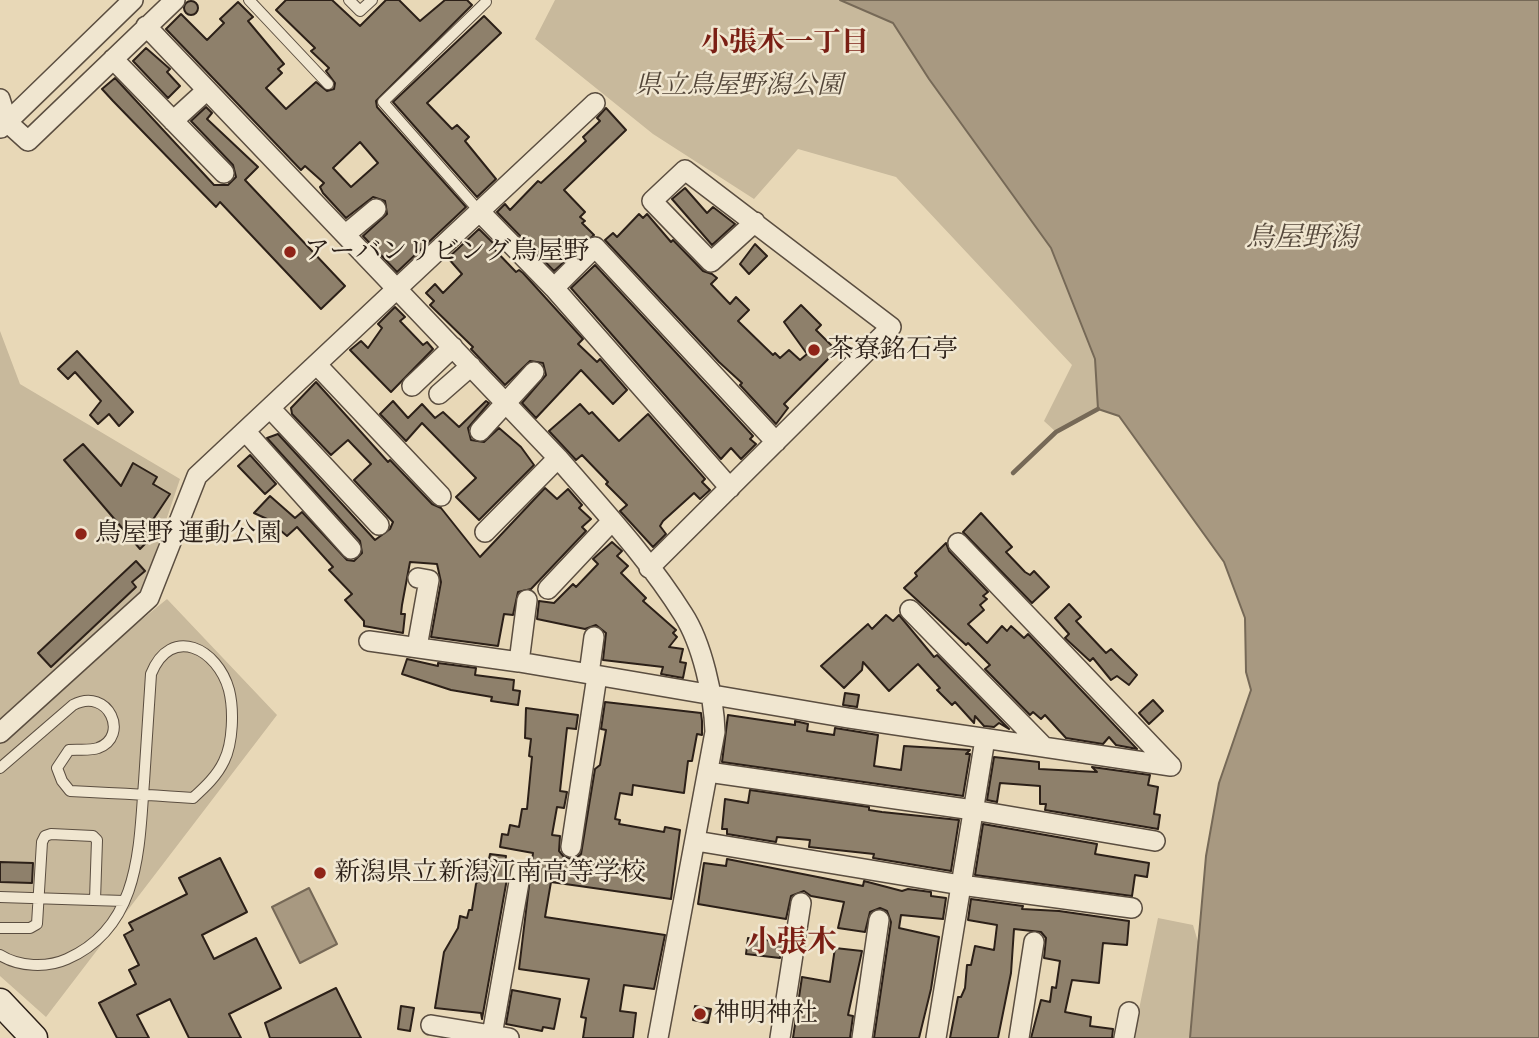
<!DOCTYPE html>
<meta charset="utf-8">
<style>
body{margin:0}
canvas{display:block;background:#e8d8b7}
</style>
<canvas width="1539" height="1038"></canvas>
<script>
const ctx = document.querySelector('canvas').getContext('2d');
ctx.lineJoin = 'round';
function fill(path, color) { ctx.fillStyle = color; ctx.fill(path, 'evenodd'); }
function trace(path, color, width, dash) { ctx.strokeStyle = color; ctx.lineWidth = width; ctx.lineCap = dash ? 'butt' : 'round'; ctx.setLineDash(dash || []); ctx.stroke(path); }
function drawText(font, color, halo, rows, align = 'center') {
  ctx.font = font + ' "EB Garamond","Noto Serif JP",serif'; ctx.lineWidth = 5; ctx.setLineDash([]); ctx.textBaseline = 'middle'; ctx.strokeStyle = halo; ctx.fillStyle = color; for (const [text, x, y, turn = 0] of rows) {
    ctx.save(); ctx.translate(x, y); ctx.rotate((+turn || 0) * Math.PI / 180); ctx.textAlign = isNaN(turn) ? turn : align; if (halo) ctx.strokeText(text, 0, 0); ctx.fillText(text, 0, 0); ctx.restore();
  }
}
fill(new Path2D(`
 M555,0H840L893,23L1051,248L1095,359L1098,409L1056,432L1044,421L1072,365L896,177L798,149L754,199L653,134L535,39Z
 M0,331L20,384L180,479L143,589L0,720Z
 M167,599L277,715L46,1017L0,976V741L86,665Z
 M1158,918L1193,925L1199,945L1190,1038H1133Z`), '#c8b99c');
const water = new Path2D(`
 M840,0H1539V1038H1190L1206,856L1219,783L1251,690L1246,672L1245,618L1224,562L1119,416L1098,409L1095,359L1051,248L929,79L893,23Z
 M309,888L337,944L300,963L272,907Z`);
fill(water, '#a89981');
trace(water, '#766957', 2);
trace(new Path2D(`
 M1013,473L1056,432L1098,409`), '#766957', 4.5);
const building = new Path2D(`
 M286,0H332L360,26L386,0H399L420,21L445,0H467L472,5L376,101L377,107L466,207L397,272L363,236L387,214L385,201L373,197L346,218L323,193L320,187L324,183L305,166L301,170L166,29L181,14L207,40L224,23L220,19L238,2L253,17L248,21L284,64L278,69L282,73L266,88L286,109L316,82L327,91L334,89L335,83L326,71L329,68L311,51L315,48L276,10ZM360,142L378,163L351,187L333,168Z
 M184 8a7 7 0 1 1 14 0a7 7 0 1 1-14 0Z
 M484,16L501,33L427,103L452,129L457,125L469,137L465,141L496,179L477,197L393,102Z
 M146,48L170,69L167,72L180,86L168,98L133,61Z
 M115,78L214,185H228L236,177L233,165L191,121L206,107L212,113L207,119L258,167L245,180L345,286L321,309L220,202L216,207L113,101L102,89Z
 M606,108L626,130L564,190L585,212L580,217L585,221L582,223L594,235L554,271L497,212L505,204L510,210L538,181L541,183L567,159L586,141L583,137L600,121L597,118Z
 M685,188L707,213L713,207L735,224L712,245L672,199Z
 M639,214L643,218L647,214L671,242L673,240L703,271L712,274L717,278L711,284L730,304L736,297L749,310L738,321L773,355L775,353L780,358L789,350L800,360L807,354L784,322L801,305L821,325L816,330L834,348V353L784,404L788,408L776,424L740,385L742,383L719,362L605,240L613,233L617,237Z
 M479,229L495,245L492,247L516,272L519,270L523,273L583,339L578,344L597,362L600,359L627,390L613,404L581,370L536,418L522,403L546,375L543,363L530,361L505,385L471,349L473,347L430,305L434,301L426,293L435,284L443,293L462,274L448,258Z
 M755,244L767,256L749,274L740,264Z
 M595,265L753,436L750,439L756,444L741,459L731,448L721,459L571,288Z
 M395,307L405,317L400,321L423,345L427,342L433,349L391,392L350,350L361,341L368,348L382,328L378,324Z
 M77,351L133,412L119,426L109,414L98,424L90,415L101,401L75,372L68,379L58,369Z
 M316,382L388,462L390,460L432,504L441,508L480,557L545,488L557,499L568,489L582,505L579,508L591,519L582,527L586,531L531,589L518,592L513,615L504,614L498,646L431,637L441,582L437,564L410,562L402,605L401,614H405L403,633L364,626V621L345,600L352,594L329,570L333,567L297,527L287,536L267,519L254,513L270,496L295,518L302,512L347,560L354,561L362,553L360,541L267,438L278,434L375,540L390,529L393,522L354,480L371,464L348,440L331,455L292,414L291,408Z
 M393,401L408,418L422,404L435,418L443,412L459,427L486,401L489,403L468,428L471,440L484,442L499,428L521,447L534,465L479,520L456,497L476,478L422,423L406,441L380,414Z
 M580,404L589,414L592,412L619,441L648,414L705,479L702,482L710,490L700,499L694,493L663,521L660,526L666,534L653,547L620,511L627,505L606,484L608,482L582,455L576,460L549,431Z
 M83,444L121,486L133,463L157,477L153,484L170,494L148,527L154,535L140,549L64,460Z
 M250,455L276,484L265,494L238,466Z
 M981,513L1012,547L1006,552L1025,572L1030,575L1034,571L1049,587L1032,603L963,532Z
 M612,542L622,551L617,556L628,566L621,573L646,598L643,601L676,630L673,633L677,637L669,647L683,649L680,662L686,663L683,678L661,674L663,667L603,660L606,633L596,625L585,629L537,619L539,601L554,603L573,584L576,587L598,564L593,559Z
 M946,543L949,551L988,592L983,596L987,599L980,605L984,610L968,624L987,643L1002,626L1007,631L1011,626L1024,638L1028,634L1137,749L1116,745L1109,737L1103,744L1066,738L1045,715L1041,719L1033,712L1030,715L985,669L990,665L968,643L966,645L904,588L917,576L915,573Z
 M136,561L145,571L132,582L136,587L51,667L38,653Z
 M1069,604L1081,617L1076,621L1106,653L1111,649L1137,675L1129,685L1117,676L1111,680L1093,658L1090,661L1065,638L1069,634L1055,618Z
 M886,615L893,621L899,615L934,657L937,655L1009,729L999,723L994,727L984,726L975,716L974,723L955,702L952,705L937,690L940,688L918,664L889,691L863,662L862,670L844,688L821,666L868,624L872,629Z
 M407,659L438,666V663L476,668L475,675L514,680L513,690L520,691L518,705L491,701L492,697L451,690L402,674Z
 M845,693L859,695L857,707L843,705Z
 M1153,700L1163,711L1149,724L1139,713Z
 M605,702L701,713L702,721V735L697,734L692,761H688L684,793L633,785L632,795L620,793L615,819L620,820L619,824L664,832L665,827L680,830L671,899L551,882L545,917L665,935L654,989L624,985L620,1011L636,1013L633,1038H583L586,1018L581,1017L589,979L519,969L533,853L500,847L502,834L508,835L510,825L519,827L522,809H527L532,757L529,756L531,739L525,738L526,708L578,715L576,729L567,728L560,791L567,792L564,808L557,807L552,835L560,836L559,851L564,857L575,859L581,854L595,769L600,765L606,730L601,729Z
 M728,715L795,725V721L808,724L807,731L834,735L835,728L878,735L874,766L901,770L904,746L970,750L966,754H970L963,796L722,762Z
 M994,757L1039,762V769L1097,772L1092,767L1150,775L1148,785L1158,787L1154,814L1160,815L1158,829L1045,810L1046,804H1040V786L1000,783L997,802L987,800Z
 M750,790L869,807V810L882,812L959,820L951,871L873,858L874,854L809,847L810,840L777,837L776,842L727,834V829H722L725,799L748,803Z
 M983,824L1097,844L1095,854L1149,863L1147,877L1135,875L1132,896L975,875Z
 M490,854L506,856L504,872L508,873L482,1019L481,1013L435,1008L444,952L458,928L460,916L467,918L469,910H472L476,884L482,875H486Z
 M220,858L247,912L202,935L214,959L256,938L281,988L229,1014L241,1038H189L170,999L137,1015L149,1038H117L99,1003L136,984L129,970L139,965L124,935L133,930L129,923L187,894L179,878Z
 M727,859L863,886L864,881L902,891L908,889L931,892V896L946,898L943,919L901,915L899,928L939,937L931,989L919,1038H874L891,922L887,911L880,908L870,912L865,932L838,928L844,902L811,896L804,891L791,896L786,919L698,904L704,863L726,866Z
 M0,862L33,863L32,883L0,882Z
 M971,899L1023,906L1022,909L1059,911L1129,921L1127,945L1103,943L1099,983L1072,980L1065,1012L1091,1017L1090,1026L1113,1029L1112,1038H1031L1041,1000L1050,1002L1052,987L1056,988L1060,961L1044,958L1046,938L1041,932L1014,929L1011,973L998,1038H950L958,997H961L965,988L967,965H971L975,946L994,950L997,925L968,920Z
 M748,938L783,942L780,958L746,954Z
 M835,948L862,951L848,1015L853,1016L850,1038H793L802,977L830,982Z
 M336,988L361,1038H270L265,1023Z
 M512,990L560,999L554,1029L543,1027L542,1031L506,1024Z
 M401,1006L414,1008L410,1031L398,1029Z
 M695,1006L711,1009L708,1023L693,1020Z`);
fill(building, '#8e806b');
trace(building, '#2c2018', 2);
const lane = new Path2D(`
 M249,0L328,84
 M349,0L360,11L372,0
 M479,211L383,102L486,2
 M0,768L73,705C109,686 130,737 98,748C90,751 77,749 69,750L57,768L62,781L70,791C111,793 152,795 193,798C205,787 217,776 224,761C233,743 234,710 229,690C218,649 171,624 151,674C149,710 146,746 144,782C139,848 140,927 67,959C47,968 19,967 0,955
 M0,897L124,901
 M0,928H30L37,924L42,842L45,836L51,834L93,836L97,840L95,900`);
const street = new Path2D(`
 M146,26L558,458C601,508 648,558 683,614C702,643 714,697 715,732L658,1038
 M113,59L224,173
 M0,99L7,122L28,141L175,0
 M173,121L207,90
 M1,128L133,0
 M479,211L554,288L730,488
 M346,234L376,209
 M554,288L595,247L776,442
 M318,366L441,496
 M412,386L453,347
 M439,394L471,366
 M270,408L379,525
 M480,431L534,372
 M246,432L351,549
 M485,532L558,458
 M958,543L1171,766
 M649,568L891,327L685,170L652,201L711,262L755,222
 M548,589L612,521
 M910,610L1044,747
 M369,641L519,662L848,718L1171,766
 M417,647L429,580L418,578
 M519,662L527,600
 M589,674L594,637
 M0,733L149,598L197,476L595,103
 M708,772L973,810L1155,841
 M696,841L961,885L1132,908
 M571,847L597,676
 M431,1025L509,1038
 M492,1035L521,871
 M780,1038L801,903
 M862,1038L879,920
 M936,1038L985,739
 M1019,1038L1034,942
 M1124,1038L1129,1012`);
const secondary = new Path2D(`
 M0,1002L34,1038`);
trace(lane, '#5b4e40', 12);
trace(street, '#5b4e40', 22);
trace(secondary, '#2c2018', 29);
trace(lane, '#f0e6d0', 10);
trace(street, '#f0e6d0', 19);
trace(secondary, '#f0e6d0', 26);
for (const [x, y, r, color] of [
 [290,252,7,"#8f2418"],
 [814,350,7,"#8f2418"],
 [81,534,7,"#8f2418"],
 [320,873,7,"#8f2418"],
 [700,1014,7,"#8f2418"]
]) { const dot = new Path2D(); dot.arc(x, y, r, 0, 2 * Math.PI); ctx.fillStyle = color; ctx.fill(dot); trace(dot, '#f0e6d0', 2.5); }
drawText('italic 26px', '#534639', '#f0e6d0', [
 ["県立鳥屋野潟公園",739,86]
]);
drawText('26px', '#2c2018', '#f0e6d0', [
 ["アーバンリビング鳥屋野",304,252],
 ["茶寮銘石亭",828,350],
 ["鳥屋野 運動公園",95,534],
 ["新潟県立新潟江南高等学校",334,873],
 ["神明神社",714,1014]
], 'left');
drawText('bold 28px', '#7a1f14', '#f0e6d0', [
 ["小張木一丁目",785,43]
]);
drawText('italic 28px', '#574a3d', '#f0e6d0', [
 ["鳥屋野潟",1302,238]
]);
drawText('bold 30px', '#7a1f14', '#f0e6d0', [
 ["小張木",792,943]
]);
</script>
